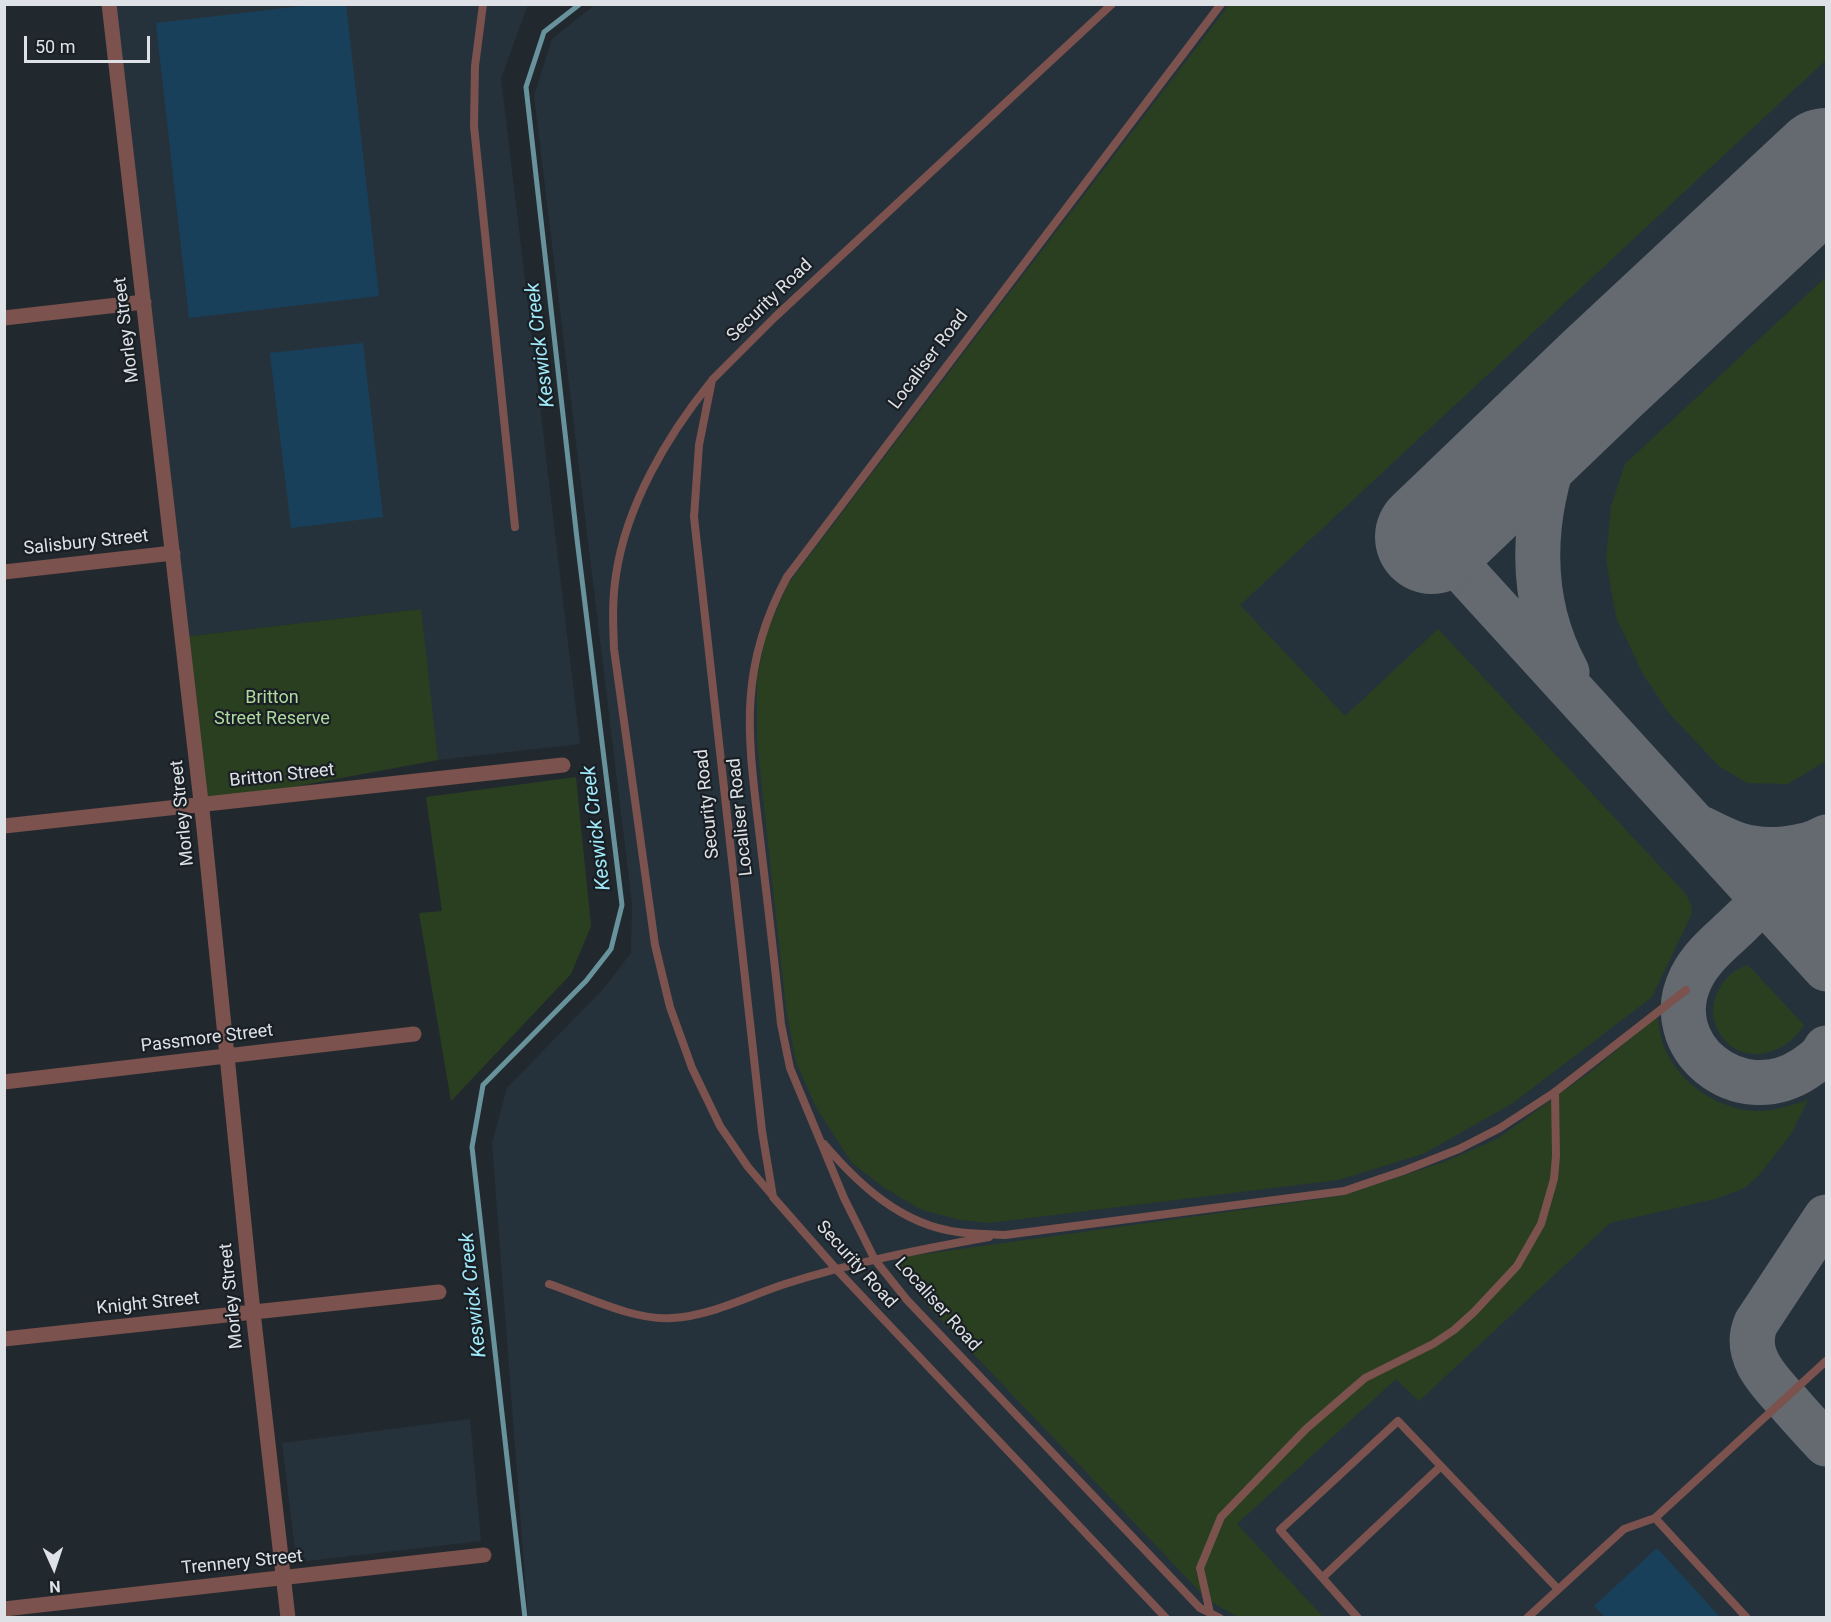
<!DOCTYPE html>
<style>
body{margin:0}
#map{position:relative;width:1831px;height:1622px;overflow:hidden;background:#22292e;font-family:Roboto,sans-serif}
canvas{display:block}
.frame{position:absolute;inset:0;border:6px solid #dee2e6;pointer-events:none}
.north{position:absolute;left:24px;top:1538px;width:60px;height:60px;-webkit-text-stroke:4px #191f24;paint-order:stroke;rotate:177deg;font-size:16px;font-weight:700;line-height:24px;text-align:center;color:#dee2e6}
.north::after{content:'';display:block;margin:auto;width:21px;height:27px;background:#dee2e6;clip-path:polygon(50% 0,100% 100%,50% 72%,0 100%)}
.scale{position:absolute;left:24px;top:36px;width:126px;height:27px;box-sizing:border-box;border:3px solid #dee2e6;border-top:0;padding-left:8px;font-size:18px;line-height:21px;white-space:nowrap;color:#dee2e6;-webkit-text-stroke:4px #191f24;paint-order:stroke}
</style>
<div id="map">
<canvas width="1831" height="1622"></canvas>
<div class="frame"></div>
<div class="north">N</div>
<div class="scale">50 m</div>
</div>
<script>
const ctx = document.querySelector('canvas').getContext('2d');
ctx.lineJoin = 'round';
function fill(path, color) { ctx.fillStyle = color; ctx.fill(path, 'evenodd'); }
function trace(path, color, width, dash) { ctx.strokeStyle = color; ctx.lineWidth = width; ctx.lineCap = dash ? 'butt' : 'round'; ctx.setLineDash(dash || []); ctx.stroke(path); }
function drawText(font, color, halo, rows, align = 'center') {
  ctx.font = font + ' Roboto,sans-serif'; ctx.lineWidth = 4.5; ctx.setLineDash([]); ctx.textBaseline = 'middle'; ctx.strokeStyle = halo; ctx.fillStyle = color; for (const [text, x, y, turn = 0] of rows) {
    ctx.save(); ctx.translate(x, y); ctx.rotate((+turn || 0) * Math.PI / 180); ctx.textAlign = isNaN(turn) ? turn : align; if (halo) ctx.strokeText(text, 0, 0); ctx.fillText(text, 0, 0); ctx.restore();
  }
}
fill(new Path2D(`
 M596,4L1826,5V1617H528L492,1143L507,1088L605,987L631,953L632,903L534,96L552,39Z
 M116,5H528L501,78L580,744L438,760L420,609L182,637Z
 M470,1419L481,1541L307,1561L295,1549L282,1443Z`), '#26323b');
fill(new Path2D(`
 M1229,5H1826V60L1240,605L1345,716L1438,629L1685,893L1691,904L1692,913L1652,997L1513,1103L1423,1154L1338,1180L989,1223L961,1220L922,1210L883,1187L852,1163L816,1107L796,1062L786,1008L757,742V678L766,634L788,584Z
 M1826,277V761L1788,784L1747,783L1720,767L1668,712L1643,674L1616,617L1606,559L1611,507L1625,464Z
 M421,609L438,760L201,804L182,637Z
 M576,777L591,926L571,974L451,1101L419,913L442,911L426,797Z
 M1748,965L1804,1025C1784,1058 1736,1068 1717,1028C1705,1003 1723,972 1748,965Z
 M1657,1016C1659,1025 1660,1035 1663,1044C1676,1079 1708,1103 1745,1110C1766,1114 1789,1106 1808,1100L1791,1134L1759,1175L1745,1188L1715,1199L1610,1223L1419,1401L1396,1379L1237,1524L1323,1617H1238L1208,1600L925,1303L900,1270L899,1265L903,1257L1341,1196L1444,1162L1497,1139L1593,1070Z`), '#2a3f20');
trace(new Path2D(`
 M525,1618L472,1147L483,1085L586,981L611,949L622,905L577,539L526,87L544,32L580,4`), '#68939d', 5);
trace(new Path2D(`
 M1432,537L1826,969
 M1567,672C1527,599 1531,516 1561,440C1570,416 1588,395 1602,374
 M1701,828C1713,834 1726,841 1739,845C1764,853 1805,850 1826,837
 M1826,842C1796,870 1766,898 1736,927C1720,942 1701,957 1691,978C1658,1045 1738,1112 1804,1069C1812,1064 1822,1057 1826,1048
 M1826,860C1824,866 1820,872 1819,877C1812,902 1818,933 1826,956
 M1826,1217L1756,1323C1742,1355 1769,1381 1789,1403C1801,1417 1814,1431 1826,1444`), '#646a6f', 45);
trace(new Path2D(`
 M1432,537L1602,374L1826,165`), '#646a6f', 114);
fill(new Path2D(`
 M320,4H346L379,296L189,318L156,23Z
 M363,343L383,517L291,528L270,353Z
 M1657,1548L1720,1617H1605L1594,1606Z`), '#19405b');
trace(new Path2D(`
 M483,4L475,66L474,126L515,527
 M1112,4L775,317L712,380L699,445L694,517L762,1131L773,1197L837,1270L1166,1618
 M710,383C667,436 626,506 616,575C612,600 613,624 614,649L655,945L670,1007L692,1068L720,1126L748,1167L772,1195
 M824,1144C859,1185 902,1225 958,1232C973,1234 989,1234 1005,1235L1344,1191L1403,1171L1459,1149L1500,1128L1555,1092L1686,990
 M549,1284C585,1296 634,1321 672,1318C711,1316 748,1296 785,1284C850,1263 922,1249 989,1237
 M1655,1518L1826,1361
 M1323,1577L1441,1466
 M1210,1613L1200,1568L1221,1517L1306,1429L1365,1378L1433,1344L1454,1330L1474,1312L1517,1266L1541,1224L1554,1179L1556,1156L1555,1092
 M1220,1618L1200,1608L907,1300L875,1260L844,1198L790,1068L781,1024C775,965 768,906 761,847C749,744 735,673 787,577L1221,4
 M1358,1618L1280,1530L1398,1421L1557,1588
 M1527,1618L1624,1529L1655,1518L1747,1618`), '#7b524d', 8);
trace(new Path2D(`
 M109,4L203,819L253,1312L288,1618
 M4,318L144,302
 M4,572L173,553
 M4,826L563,765
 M4,1082L414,1034
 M4,1339L439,1292
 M4,1609L484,1555`), '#7b524d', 15);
drawText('18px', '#dee2e6', '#191f24', [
 ["Security Road",770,301,-44],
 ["Morley Street",127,330,-97],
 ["Localiser Road",929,360,-53],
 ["Salisbury Street",86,543,-6],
 ["Britton Street",282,776,-6],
 ["Security Road",708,804,-96],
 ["Morley Street",183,813,-96],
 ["Localiser Road",741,817,-96],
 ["Passmore Street",207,1039,-7],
 ["Security Road",856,1265,48],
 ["Morley Street",232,1296,-96],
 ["Knight Street",148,1304,-6],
 ["Localiser Road",937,1305,48],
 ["Trennery Street",242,1563,-6]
]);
drawText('18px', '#afda9c', '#191f24', [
 ["Britton",272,698],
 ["Street Reserve",272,719]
]);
drawText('italic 20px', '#9fe9f9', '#191f24', [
 ["Keswick Creek",541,345,-97],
 ["Keswick Creek",597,828,-97],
 ["Keswick Creek",474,1295,-96]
]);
</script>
